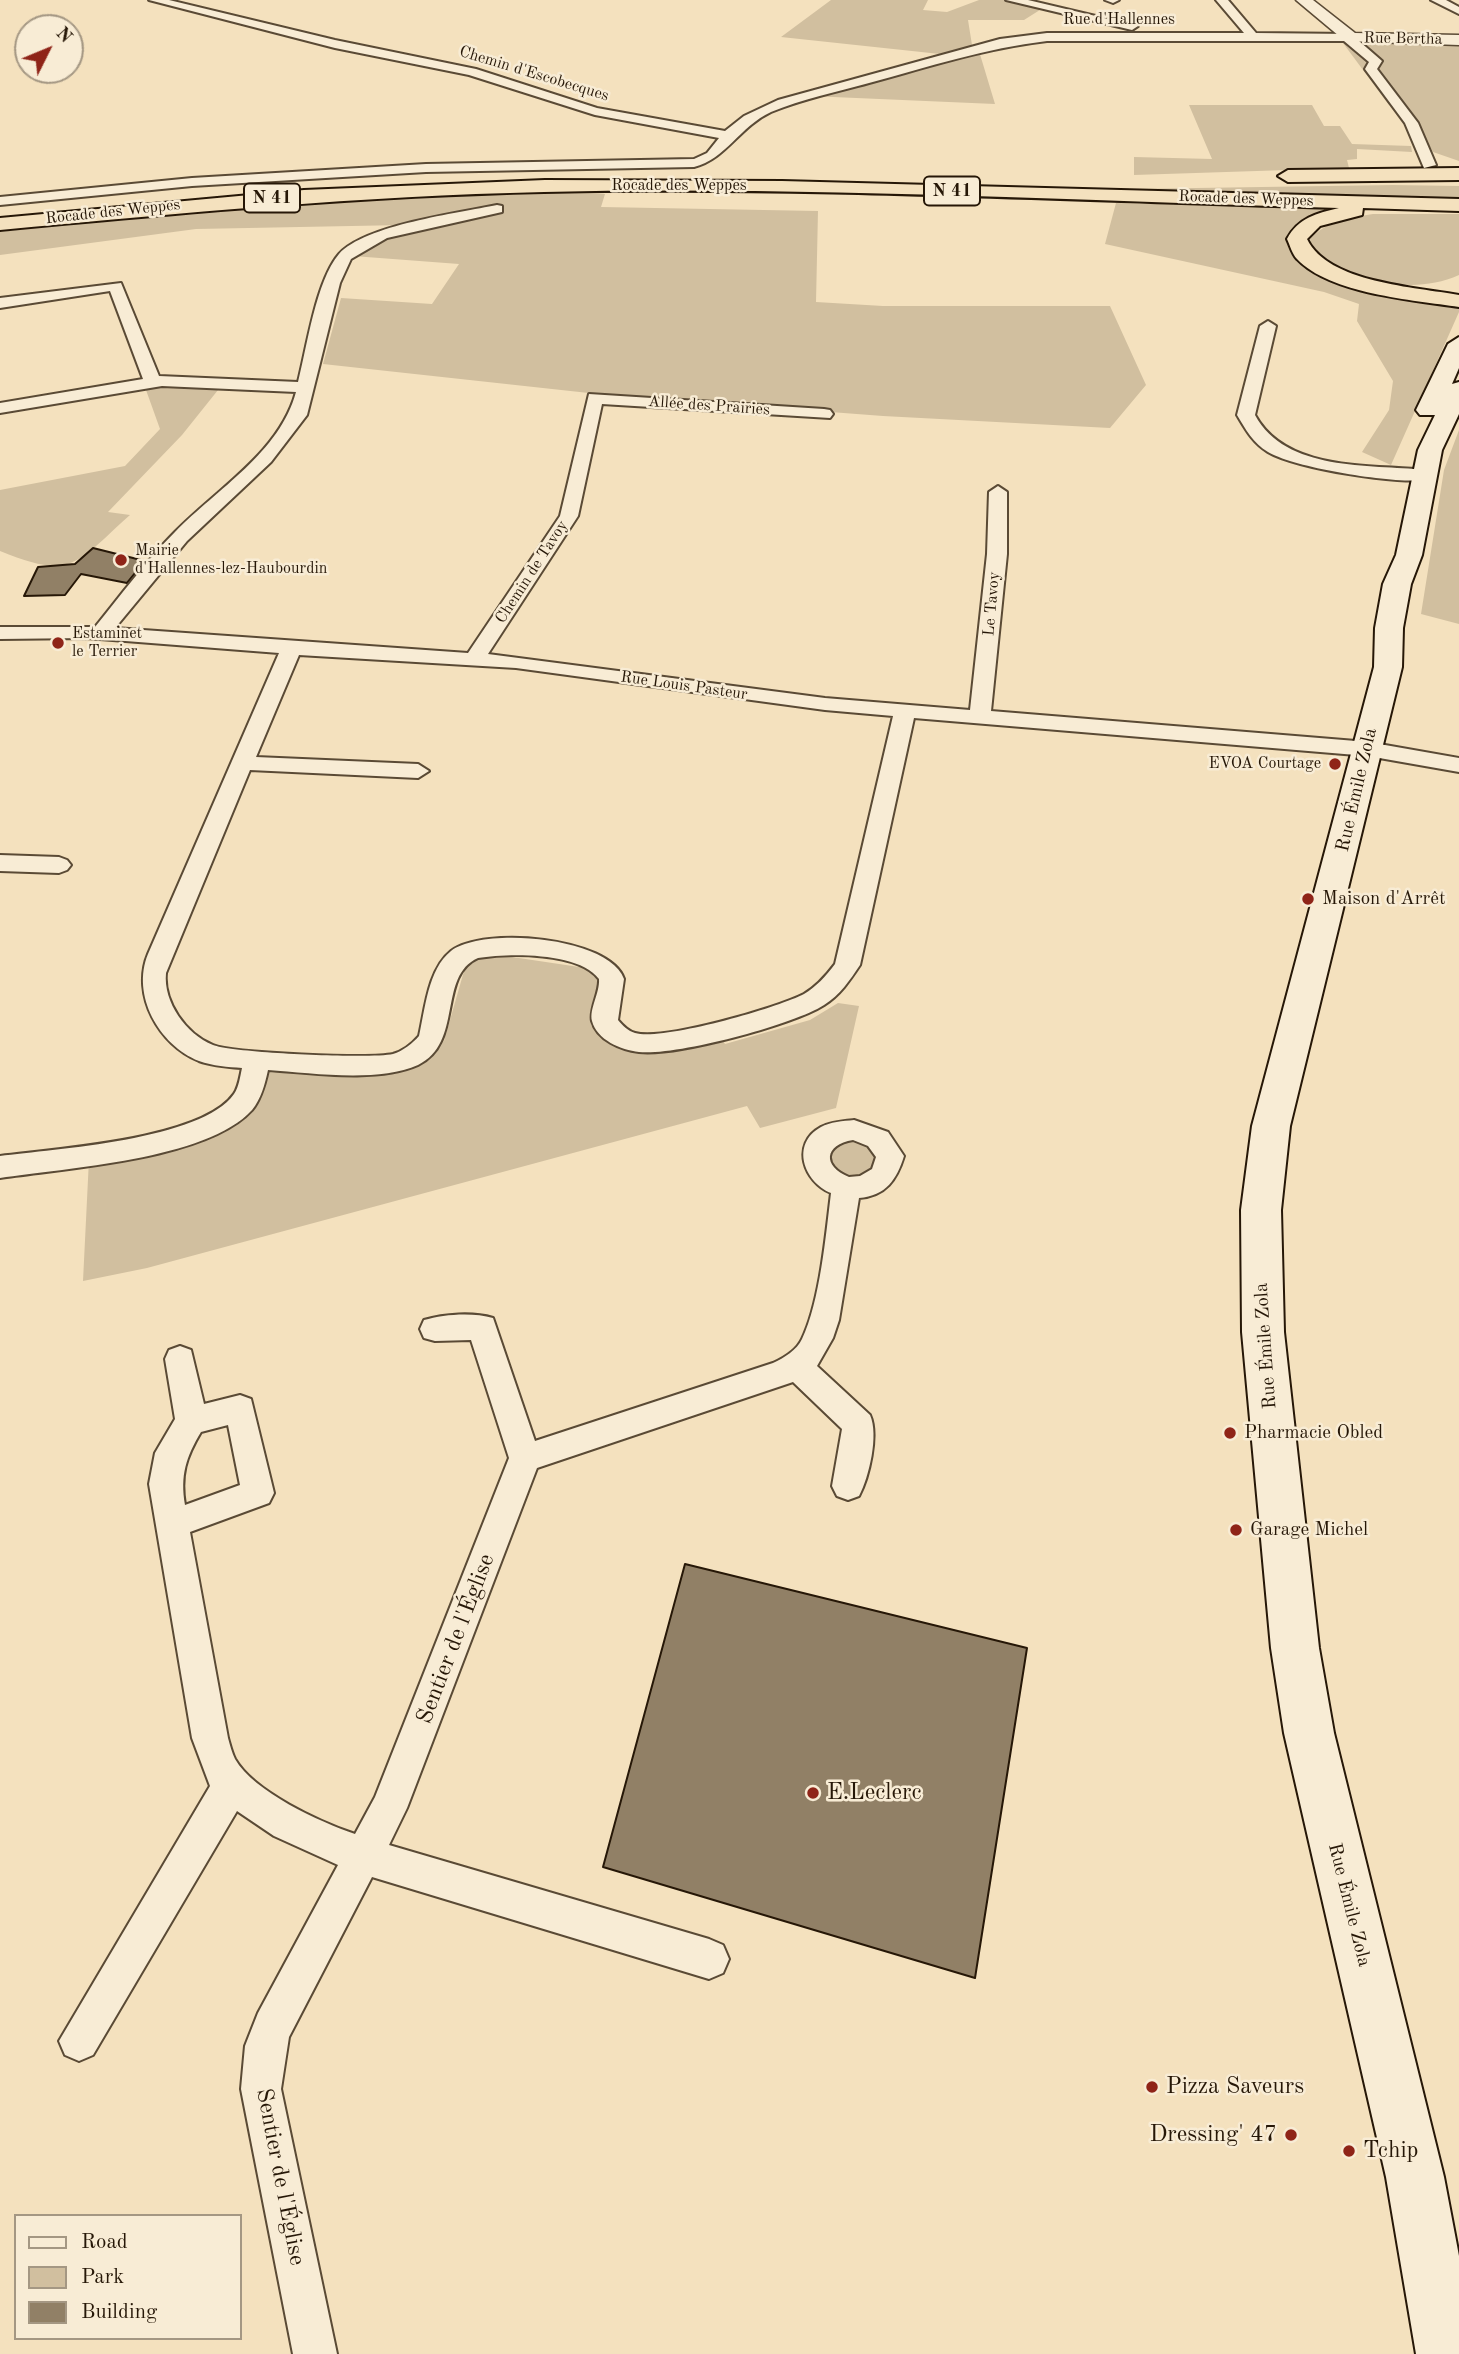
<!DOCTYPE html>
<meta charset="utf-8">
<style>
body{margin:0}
#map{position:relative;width:1459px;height:2354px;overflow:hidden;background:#f4e1be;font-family:"Old Standard TT",serif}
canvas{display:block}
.legend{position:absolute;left:14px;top:2214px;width:228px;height:126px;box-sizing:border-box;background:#f8ecd5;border:2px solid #a49783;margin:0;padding:9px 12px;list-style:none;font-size:21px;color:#261707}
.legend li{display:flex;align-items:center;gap:14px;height:35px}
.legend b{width:35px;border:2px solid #a49783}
.north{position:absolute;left:14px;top:14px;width:70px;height:70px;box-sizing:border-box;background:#f8ecd5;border:2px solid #a49783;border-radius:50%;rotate:47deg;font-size:19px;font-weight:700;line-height:28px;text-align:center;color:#261707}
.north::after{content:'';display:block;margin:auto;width:24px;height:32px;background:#8f2418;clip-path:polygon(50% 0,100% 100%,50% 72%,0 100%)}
</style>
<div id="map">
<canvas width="1459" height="2354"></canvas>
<ul class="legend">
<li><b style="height:9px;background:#f8ecd5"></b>Road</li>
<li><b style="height:19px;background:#d1bf9f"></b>Park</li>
<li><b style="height:19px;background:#918066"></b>Building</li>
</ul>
<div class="north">N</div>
</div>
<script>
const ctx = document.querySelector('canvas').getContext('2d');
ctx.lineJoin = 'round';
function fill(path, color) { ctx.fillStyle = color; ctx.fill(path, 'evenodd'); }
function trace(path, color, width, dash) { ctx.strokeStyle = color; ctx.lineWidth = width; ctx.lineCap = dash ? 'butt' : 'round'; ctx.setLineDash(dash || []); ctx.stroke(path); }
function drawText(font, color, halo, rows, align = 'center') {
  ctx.font = font + ' "Old Standard TT",serif'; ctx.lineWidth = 5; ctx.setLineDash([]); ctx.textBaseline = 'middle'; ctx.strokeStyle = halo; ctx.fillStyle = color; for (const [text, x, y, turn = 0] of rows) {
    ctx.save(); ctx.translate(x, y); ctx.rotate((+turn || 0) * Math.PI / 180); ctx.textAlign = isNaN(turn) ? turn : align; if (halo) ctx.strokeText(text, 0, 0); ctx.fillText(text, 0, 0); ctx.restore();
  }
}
fill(new Path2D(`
 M831,0H928L923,10L947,12L979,0H1005L1043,8L1024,20H968L972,45L979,51L995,104L810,96L950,58L940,54L781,37Z
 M1340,39L1428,41L1430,45L1459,46V161L1433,152L1405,106L1389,105Z
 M1189,105H1312L1324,126H1340L1352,144L1411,146L1412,152L1357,149V159L1347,160L1349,168L1134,175V157L1212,159Z
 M1393,185L1459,186V202L1065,190Z
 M503,194H605L601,207L818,211L816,302L883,306H1110L1146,385L1110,428L883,416L607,395L323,364L341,298L432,304L459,264L353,256L403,225L196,229L0,255V232C167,210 335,201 503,194Z
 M1116,203L1345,209C1322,215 1292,216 1289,244L1307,267L1459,304V312L1391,465L1362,452L1389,410L1393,381L1357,321L1359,304L1324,292L1105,244Z
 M1373,214H1459V275C1412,296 1357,281 1315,255L1310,239C1328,220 1348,218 1373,214Z
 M161,387L218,390L182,435L108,512L130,515C76,563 73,581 0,551V490L125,466L160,429L146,390Z
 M1459,430V624L1421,614L1444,470Z
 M492,954L586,968L596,975L598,986L591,1025C630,1069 671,1048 720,1036L725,1044L810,1020L838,1003L859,1006L836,1108L760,1128L747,1106L147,1268L83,1281L89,1159L183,1145L274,1067L432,1055L444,1041L466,964L481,955Z
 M855,1135L883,1155L864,1180L834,1176L825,1148Z`), '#d1bf9f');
const building = new Path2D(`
 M93,548L145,561L127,583L81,574L65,595L24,596L38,567L75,564Z
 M685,1564L1027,1648L975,1978L603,1867Z`);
fill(building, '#918066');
trace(building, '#261707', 2);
const minor = new Path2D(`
 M149,0H169L335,40L476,69L597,108L725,131L744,116L778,100L1000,39L1047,33H1244L1216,0H1228L1256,33L1351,34L1382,61L1377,69L1418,123L1436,165L1424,168L1405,123L1365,69L1369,62L1344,41H1047C986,48 928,67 869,83C837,92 802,99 771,112C739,127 726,159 694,167L426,172L192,186L0,205V197L192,178L426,164L694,159L707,153L719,138L595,115L469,75L335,48Z
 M1006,0H1028L1138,26L1132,30Z
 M1105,0H1119L1113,3Z
 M1431,0H1446L1459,7V14Z
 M497,205L502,206V212L387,238L351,259L340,283L307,415L271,462L187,541L115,628L468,653L560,516L589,394L824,409L830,410L833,414L830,418L602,404L578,516L488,654L825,698L970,710L987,554L989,492L998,486L1007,492V554L991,711L1368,742L1459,758V772L1368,756L914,718L860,965C850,980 840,995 824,1005C793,1025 676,1056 639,1052C621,1050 597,1040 592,1021C589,1009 600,993 599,979C579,952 509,953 478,958C437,976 464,1043 418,1065C378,1083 311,1073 268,1070C265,1084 261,1099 252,1110C207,1160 65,1168 0,1178V1156C54,1149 202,1140 234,1094C239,1087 240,1077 242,1068C228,1067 213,1066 199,1061C159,1045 131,995 148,954L279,653L87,638L0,639V627H95C121,595 146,561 175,532C217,489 280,452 296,392L162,386L0,413V403L143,379L110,291L0,308V298L121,283L159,376L298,382C307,347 316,281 339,254C365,225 458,213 497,205ZM299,655L516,668L825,710L893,716L835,964C826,976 816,987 804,994C777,1008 663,1041 635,1033C628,1031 623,1026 618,1020L624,979C610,937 483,926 451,951C428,969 425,1010 419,1036C413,1043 403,1051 393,1054C370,1059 233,1053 213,1045C186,1034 163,1002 166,973L250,770L418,778L429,771L418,764L256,757Z
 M1268,321L1276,326L1255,415C1286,472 1369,464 1425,470L1431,471L1434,475L1431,479C1403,486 1294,468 1268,452C1253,443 1246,430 1237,415L1260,326Z
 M0,855L59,857L67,860L71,865L67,870L59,873L0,871Z
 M854,1120L888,1132L904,1156C897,1179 886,1196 859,1198L839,1320L833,1338L817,1366L870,1415C879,1435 869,1477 859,1496L848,1500L837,1496L832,1486L842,1429L793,1382L537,1468L407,1808L389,1845L709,1939L723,1945L729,1959L723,1973L709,1979L372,1877L289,2037L281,2089L337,2354H293L241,2089L245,2046L258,2013L338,1865L274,1836L237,1811L93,2055L79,2061L65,2055L59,2041L210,1786L192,1738L149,1484L155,1453L175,1419L165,1359L169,1350L180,1346L191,1350L204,1404L240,1395L251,1399L274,1493L269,1503L190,1532L228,1738C230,1745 232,1753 235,1759C254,1792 320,1822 355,1834L375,1797L509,1458L471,1340L435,1341L424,1338L420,1329L424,1320C444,1314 473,1312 493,1318L535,1441L773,1363C784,1358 797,1350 802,1339C820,1302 826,1234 831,1193C804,1182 790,1144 821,1127C830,1122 843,1121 854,1120ZM853,1140L868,1146L876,1157L872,1169L860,1176L849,1177C822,1166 824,1145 853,1140ZM228,1425L240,1485L185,1505C180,1475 186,1457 201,1432Z`);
const tertiary = new Path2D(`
 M1296,0H1313L1355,33L1459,35V45L1345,41Z`);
const secondary = new Path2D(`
 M1459,337V368L1452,384L1459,382V414L1442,450L1422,555L1411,584L1403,628L1402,667L1290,1126L1281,1210L1284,1332L1319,1648L1334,1733L1444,2177L1459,2256V2354H1416L1386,2177L1284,1733L1271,1648L1242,1332L1241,1210L1252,1126L1374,667L1375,628L1383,584L1396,555L1418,450L1435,415H1420L1416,410L1448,344Z`);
const trunk = new Path2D(`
 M1459,168V180L1288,182L1278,176L1288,170Z
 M545,180L782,181L1459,199V211L1363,208L1362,215L1320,226L1307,239C1328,283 1416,287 1459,295V307C1413,300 1330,294 1297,259C1292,254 1290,245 1287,239C1298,218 1317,213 1339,208C1075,201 809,186 544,192C362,196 181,213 0,230V218L304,190Z`);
trace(minor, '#5a4a35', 4);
trace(tertiary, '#5a4a35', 3);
trace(secondary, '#261707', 4);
trace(trunk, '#261707', 4);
fill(minor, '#f8ecd5');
fill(tertiary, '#f8ecd5');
fill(secondary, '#f8ecd5');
fill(trunk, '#f4e1be');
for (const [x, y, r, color] of [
 [121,560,7,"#8f2418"],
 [58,643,7,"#8f2418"],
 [1335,764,7,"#8f2418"],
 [1308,899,7,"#8f2418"],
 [1230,1433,7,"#8f2418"],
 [1236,1530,7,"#8f2418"],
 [813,1793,7,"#8f2418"],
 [1152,2087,7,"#8f2418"],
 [1291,2135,7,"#8f2418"],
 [1349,2151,7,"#8f2418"]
]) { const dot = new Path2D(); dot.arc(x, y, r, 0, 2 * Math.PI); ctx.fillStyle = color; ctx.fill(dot); trace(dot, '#f8ecd5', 2.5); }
drawText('16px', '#261707', '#f8ecd5', [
 ["Rue d'Hallennes",1119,20],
 ["Rue Bertha",1403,39,1],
 ["Chemin d'Escobecques",534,74,17],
 ["Rocade des Weppes",679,186],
 ["Rocade des Weppes",1246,199,2],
 ["Rocade des Weppes",113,212,-6],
 ["Allée des Prairies",709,406,4],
 ["Chemin de Tavoy",532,572,-57],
 ["Le Tavoy",992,604,-85],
 ["Rue Louis Pasteur",684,686,8]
]);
drawText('16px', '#261707', '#f8ecd5', [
 ["Mairie",135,551],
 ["d'Hallennes-lez-Haubourdin",135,569],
 ["Estaminet",72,634],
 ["le Terrier",72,652],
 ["EVOA Courtage",1321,764,"right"]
], 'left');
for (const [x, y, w] of [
 [952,191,56],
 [272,198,56]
]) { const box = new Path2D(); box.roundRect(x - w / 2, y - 14.5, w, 29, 5); ctx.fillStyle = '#f8ecd5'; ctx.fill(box); trace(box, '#261707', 2); }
drawText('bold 18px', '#261707', null, [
 ["N 41",952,191],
 ["N 41",272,198]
]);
drawText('19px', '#261707', '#f8ecd5', [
 ["Rue Émile Zola",1357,790,-77],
 ["Rue Émile Zola",1266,1346,-94],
 ["Rue Émile Zola",1349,1905,76]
]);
drawText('19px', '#261707', '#f8ecd5', [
 ["Maison d'Arrêt",1322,899],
 ["Pharmacie Obled",1244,1433],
 ["Garage Michel",1250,1530]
], 'left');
drawText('23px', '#261707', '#f8ecd5', [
 ["Sentier de l'Église",456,1639,-69],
 ["Sentier de l'Église",280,2177,79]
]);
drawText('23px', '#261707', '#f8ecd5', [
 ["E.Leclerc",827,1793],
 ["Pizza Saveurs",1166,2087],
 ["Dressing' 47",1277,2135,"right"],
 ["Tchip",1363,2151]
], 'left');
</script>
